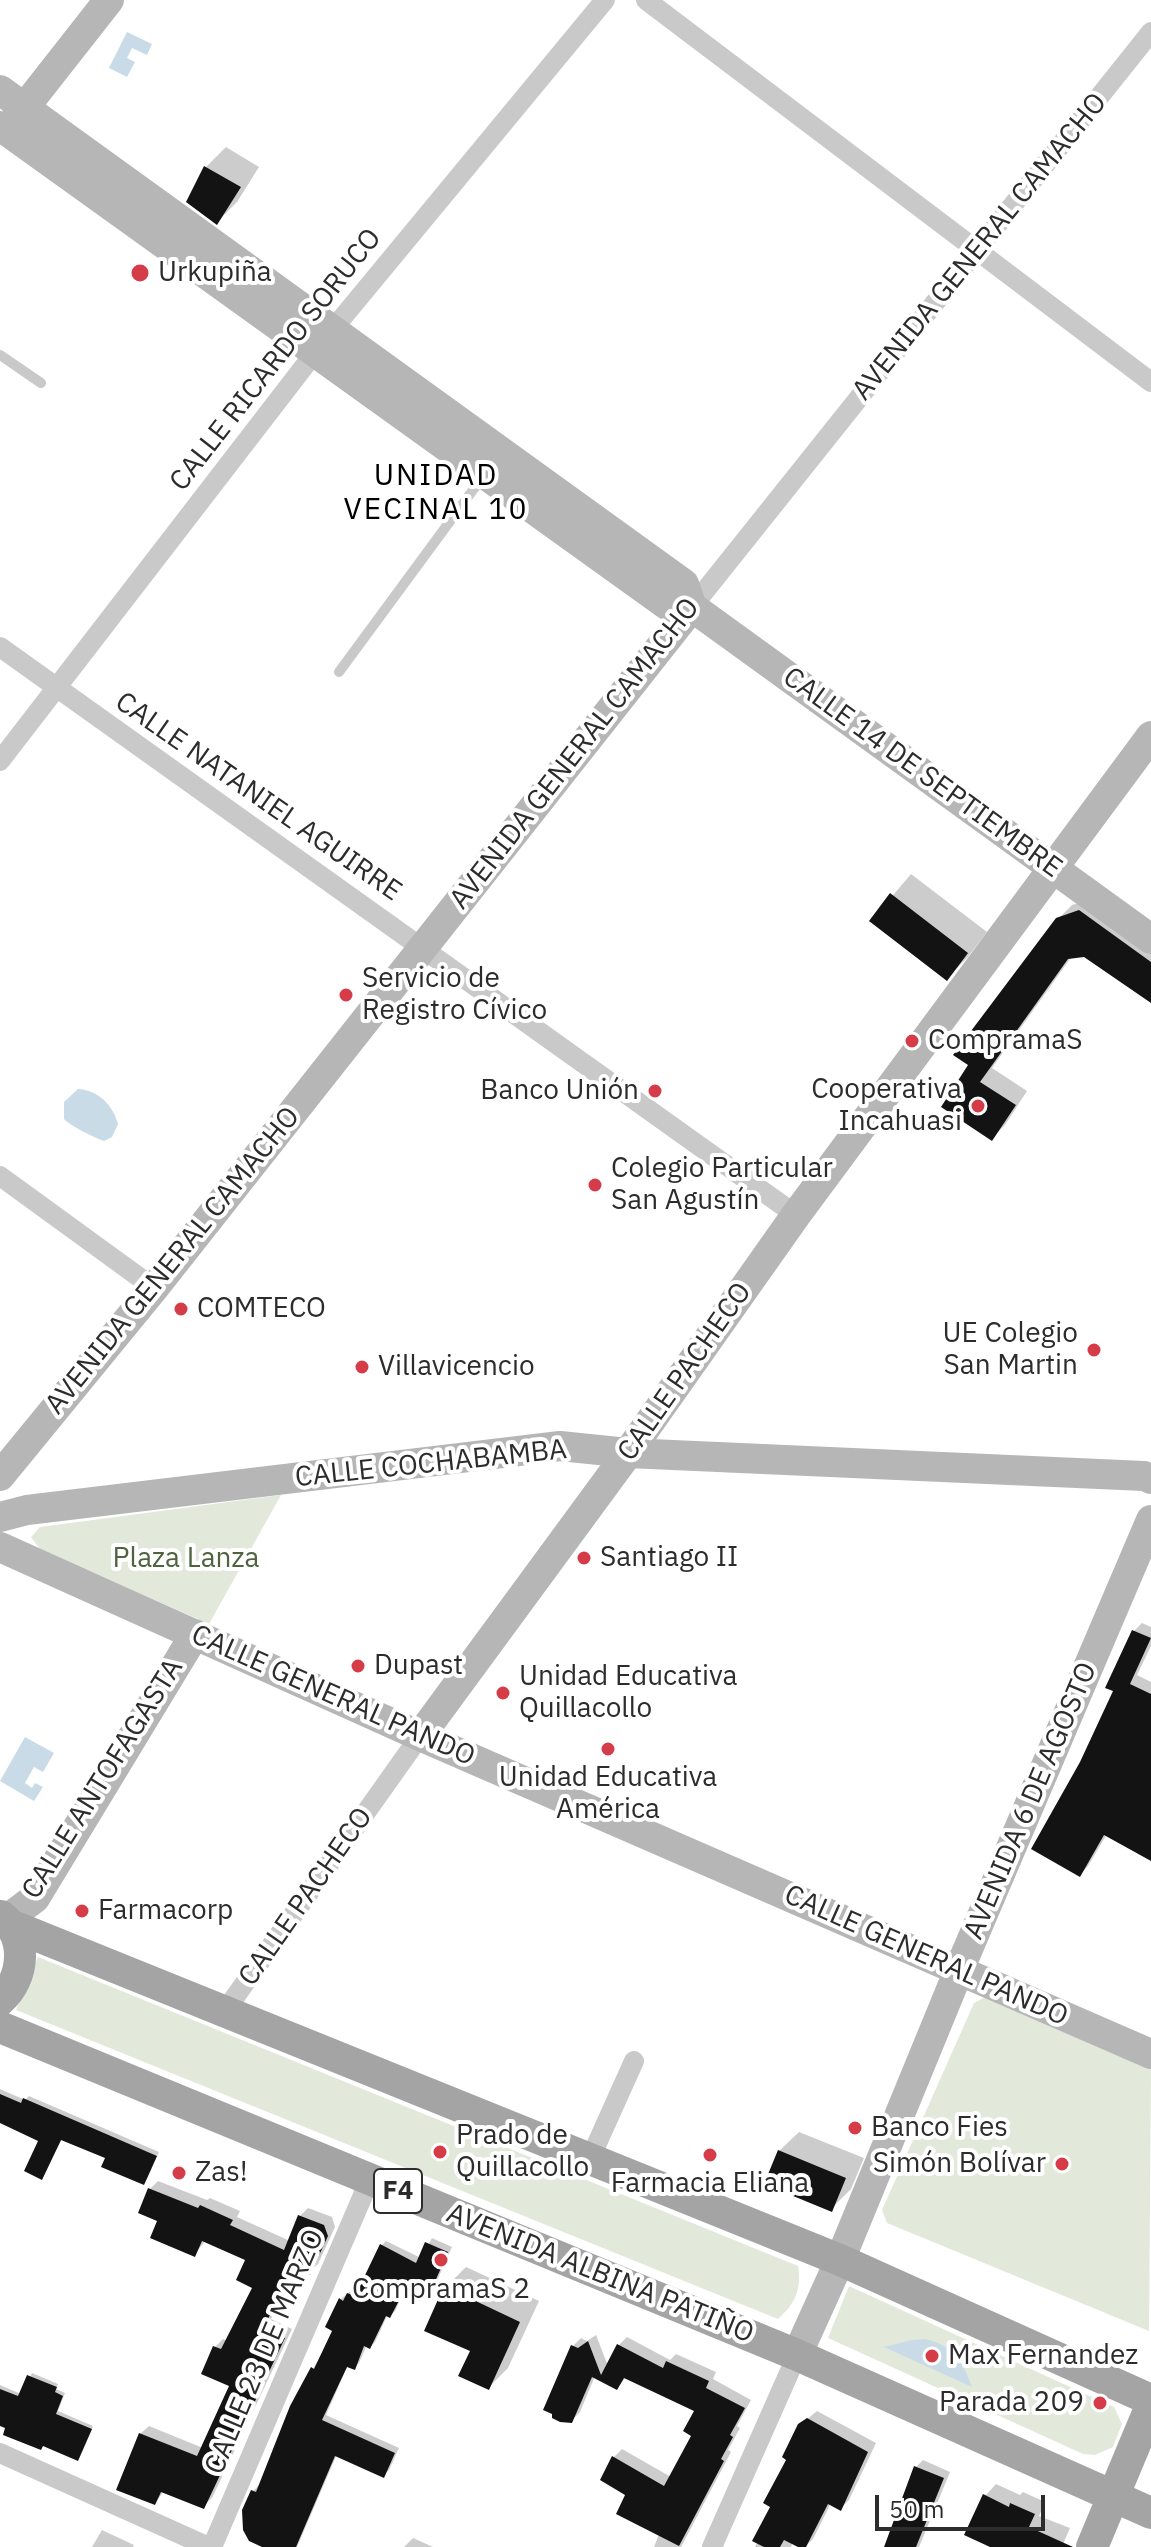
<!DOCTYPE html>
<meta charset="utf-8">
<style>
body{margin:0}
#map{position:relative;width:1151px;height:2547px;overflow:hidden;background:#fff;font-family:"IBM Plex Sans",sans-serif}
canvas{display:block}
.scale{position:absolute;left:875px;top:2495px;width:170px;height:36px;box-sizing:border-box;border:4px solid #2c2c2c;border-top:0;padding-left:10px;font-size:24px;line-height:28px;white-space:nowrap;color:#2c2c2c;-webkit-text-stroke:6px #fff;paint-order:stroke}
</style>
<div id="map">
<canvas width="1151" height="2547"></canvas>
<div class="scale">50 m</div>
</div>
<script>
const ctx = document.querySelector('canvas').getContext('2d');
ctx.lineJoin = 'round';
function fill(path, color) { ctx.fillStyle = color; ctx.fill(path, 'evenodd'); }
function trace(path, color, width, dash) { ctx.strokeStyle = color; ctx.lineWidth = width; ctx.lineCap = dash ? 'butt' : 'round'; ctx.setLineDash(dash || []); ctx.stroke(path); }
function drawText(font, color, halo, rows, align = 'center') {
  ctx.font = font + ' "IBM Plex Sans",sans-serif'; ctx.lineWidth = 8; ctx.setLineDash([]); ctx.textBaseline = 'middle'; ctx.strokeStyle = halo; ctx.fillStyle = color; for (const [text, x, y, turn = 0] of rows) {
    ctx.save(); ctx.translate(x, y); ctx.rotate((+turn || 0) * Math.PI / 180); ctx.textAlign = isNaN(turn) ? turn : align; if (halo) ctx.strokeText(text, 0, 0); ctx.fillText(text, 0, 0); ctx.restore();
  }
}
fill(new Path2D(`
 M281,1495L209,1624L40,1549L31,1537L40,1527Z
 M38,1957L798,2266C802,2289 795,2304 778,2319L16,2010Z
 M989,1995L1151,2067L1149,2331L887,2223L882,2210L974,2003Z
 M849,2286L1114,2407L1122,2424L1113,2447L1095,2455L1083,2454L828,2338Z`), '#e2e9db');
fill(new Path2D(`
 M127,32L152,44L147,55L132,48L127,58L135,62L127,77L109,68Z
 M78,1089C98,1090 113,1105 118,1124L112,1137L104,1141C95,1138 69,1125 64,1119V1102Z
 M25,1737L54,1753L43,1772L34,1767L25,1783L32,1788L35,1783L43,1787L34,1801L0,1781Z
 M925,2339C952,2345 963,2361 972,2387L884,2347L912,2340Z`), '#c8dbe7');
fill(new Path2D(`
 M226,147L259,167L237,202L217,222L189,202L206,167Z
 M911,874L987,932L967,958L947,978L872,920Z
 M1093,898L1151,940V1000L1084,955L1072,956L992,1068L1027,1091L1005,1125L992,1138L944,1106L1058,919L1072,905Z
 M1142,1623L1151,1627V1646L1137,1675L1151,1682V1859L1107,1834L1088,1866L1080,1875L1082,1763L1115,1690L1134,1631Z
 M0,2089L25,2100L29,2096L159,2152L147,2179L144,2183L107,2157L62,2139L42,2177L40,2140L0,2121Z
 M799,2132L864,2158L851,2189L831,2209L779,2151Z
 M158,2181L207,2200L210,2198L240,2211L237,2217L290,2241L300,2216L308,2208L332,2217L335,2227L318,2264L309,2272L295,2266L271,2319L292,2329L212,2498L203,2506L164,2491L155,2503L140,2434L149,2426L203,2448L231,2385L215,2347L223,2339L228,2341L254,2287L248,2259L206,2240L194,2255L160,2220L150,2189Z
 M432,2238L452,2247L435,2285L430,2290L409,2281L395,2311L390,2316L388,2314L375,2342L370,2347L367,2345L359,2363L354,2368L348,2365L326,2415L399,2448L389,2470L384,2475L337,2454L297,2547H267L253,2491L258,2486L260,2487L313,2369L335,2330L340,2300L353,2289L359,2292L381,2246L386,2241L421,2258Z
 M466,2267L539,2301L508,2368L488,2388L446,2287Z
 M596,2335L608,2366L619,2345L627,2337L670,2360L676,2354L716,2372L713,2379L751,2400L737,2426L740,2428L728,2450L731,2452L681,2547H654L659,2534L628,2494L603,2480L614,2457L622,2449L671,2477L694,2435L697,2410L626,2377L617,2388L595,2376L580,2412L571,2421L573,2346L581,2338L587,2341Z
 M32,2373L58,2384L56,2389L65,2393L58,2411L93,2426L78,2459L0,2424V2385L21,2394Z
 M817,2411L876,2443L849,2500L841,2508L831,2503L813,2539L805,2547L793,2542L791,2547H755L772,2507L800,2425Z
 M923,2460L950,2472L919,2547H886L916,2467Z
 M996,2484L1020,2495L1023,2492L1045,2502L1039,2516L1070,2528L1063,2544L1072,2547H996L985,2496Z
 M102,2530L134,2545L133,2547H92Z
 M413,2538L433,2547H404Z`), '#0003');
fill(new Path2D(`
 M204,166L241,187L217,225L186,202Z
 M890,893L968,953L947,981L869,921Z
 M1079,910L1151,962V1003L1084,957L1068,959L980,1082L1016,1105L992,1141L941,1107L968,1065L953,1055L1056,918Z
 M1132,1630L1151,1638L1130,1684L1151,1694V1861L1104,1835L1080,1877L1031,1849L1080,1762L1113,1691L1105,1688Z
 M0,2094L21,2103L23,2098L157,2156L144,2185L101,2167L105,2158L61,2140L42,2180L24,2171L38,2141L0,2123Z
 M778,2150L846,2178L832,2212L764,2184Z
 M148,2188L198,2208L200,2205L233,2220L230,2225L284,2250L298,2215L324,2225L328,2236L310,2275L292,2266L264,2328L285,2338L204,2509L161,2492L155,2505L116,2490L139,2433L197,2456L229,2386L201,2374L213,2346L221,2349L252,2288L236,2280L245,2260L202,2241L195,2257L150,2238L157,2221L138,2213Z
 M425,2242L448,2252L430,2293L408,2283L390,2318L386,2316L370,2349L364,2346L355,2370L347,2367L322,2420L395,2453L384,2478L335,2456L296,2547H262L249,2541L243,2530L242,2510L251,2490L256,2492L290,2406L311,2367L314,2369L332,2331L325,2327L339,2298L343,2301L347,2293L355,2296L380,2244L416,2263Z
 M444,2286L520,2322L489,2390L458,2376L470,2351L424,2331Z
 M588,2341L601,2375L617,2344L663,2368L666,2361L709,2381L706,2388L745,2408L730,2435L733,2437L721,2459L724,2461L679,2546L616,2514L625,2495L600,2480L612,2456L664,2486L691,2436L683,2431L694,2411L624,2378L617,2390L592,2377L572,2423L560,2422L552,2418V2414L543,2410L571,2345L578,2348Z
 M27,2375L57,2387L55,2392L63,2396L56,2414L92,2429L78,2461L43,2446L41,2450L3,2435L5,2428L0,2426V2389L18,2396Z
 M807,2418L868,2452L841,2511L828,2504L806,2547H798L784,2540L780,2547H764L752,2541L770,2507L763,2503L786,2460L782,2457L798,2424Z
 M914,2466L944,2478L916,2547H884Z
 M983,2494L1009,2507L1010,2503L1035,2514L1029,2527L1073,2547H990L964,2535Z`), '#131313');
trace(new Path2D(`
 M0,355L41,383
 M339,672L484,475`), '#c9c9c9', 10);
trace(new Path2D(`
 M646,0L1151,382
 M692,607L1151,32
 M0,647L796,1215
 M0,761L333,329L605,0
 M0,1176L154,1288
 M225,2011L420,1736
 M590,2159L634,2061
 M0,2453L209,2547
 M212,2547L370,2179
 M712,2547L797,2355`), '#c9c9c9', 20);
trace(new Path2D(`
 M0,90L684,584L692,607
 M14,121L109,0
 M0,126L667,605L692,607L1151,939
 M0,1476L154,1288L692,607
 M0,1517L27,1510L560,1446L628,1453L1144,1476L1151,1479
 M0,1547L420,1736L1151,2054
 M420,1736L628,1453L796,1215L1151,736
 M6,1920L35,1898L195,1634
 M797,2355L840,2260L959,1970L1151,1520`), '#b6b6b6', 30);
trace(new Path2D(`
 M13,1926L840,2260L1151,2400
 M0,2000C25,1978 28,1936 1,1916
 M0,2027L797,2355L1151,2513
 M1092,2547L1151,2406`), '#a4a4a4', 32);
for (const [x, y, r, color] of [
 [140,273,10,"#d53c47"],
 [346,995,8,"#d53c47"],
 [912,1041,8,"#d53c47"],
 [655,1091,8,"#d53c47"],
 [978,1106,8,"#d53c47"],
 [595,1185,8,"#d53c47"],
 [181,1309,8,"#d53c47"],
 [1094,1350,8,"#d53c47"],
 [362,1367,8,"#d53c47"],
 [584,1558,8,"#d53c47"],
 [358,1666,8,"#d53c47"],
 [503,1693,8,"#d53c47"],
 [608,1749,8,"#d53c47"],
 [82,1911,8,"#d53c47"],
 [855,2128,8,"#d53c47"],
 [440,2152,8,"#d53c47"],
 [710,2155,8,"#d53c47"],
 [1062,2164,8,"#d53c47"],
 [179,2173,8,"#d53c47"],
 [441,2260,8,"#d53c47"],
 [932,2356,8,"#d53c47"],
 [1100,2403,8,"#d53c47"]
]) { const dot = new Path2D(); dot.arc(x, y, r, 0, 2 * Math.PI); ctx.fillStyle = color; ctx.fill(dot); trace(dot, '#fff', 3); }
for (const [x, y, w] of [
 [398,2191,48]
]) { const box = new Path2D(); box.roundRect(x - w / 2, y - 22, w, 44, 6); ctx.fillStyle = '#fff'; ctx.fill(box); trace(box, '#2c2c2c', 2); }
drawText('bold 26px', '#2c2c2c', null, [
 ["F4",398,2191]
]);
drawText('28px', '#2c2c2c', '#fff', [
 ["AVENIDA GENERAL CAMACHO",980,247,-51],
 ["CALLE RICARDO SORUCO",276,360,-52],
 ["AVENIDA GENERAL CAMACHO",575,754,-52],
 ["CALLE 14 DE SEPTIEMBRE",922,773,36],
 ["CALLE NATANIEL AGUIRRE",258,797,35],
 ["AVENIDA GENERAL CAMACHO",173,1261,-51],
 ["CALLE PACHECO",685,1372,-55],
 ["CALLE COCHABAMBA",431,1464,-6],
 ["CALLE GENERAL PANDO",333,1696,24],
 ["CALLE ANTOFAGASTA",103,1779,-58],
 ["AVENIDA 6 DE AGOSTO",1031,1801,-67],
 ["CALLE PACHECO",306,1897,-55],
 ["CALLE GENERAL PANDO",926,1956,24],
 ["AVENIDA ALBINA PATIÑO",600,2274,22],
 ["CALLE 23 DE MARZO",265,2352,-67]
]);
drawText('28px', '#2c2c2c', '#fff', [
 ["Urkupiña",158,273],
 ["Servicio de",362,979],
 ["Registro Cívico",362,1011],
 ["CompramaS",928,1041],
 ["Cooperativa",962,1090,"right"],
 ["Incahuasi",962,1122,"right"],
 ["Banco Unión",639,1091,"right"],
 ["Colegio Particular",611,1169],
 ["San Agustín",611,1201],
 ["COMTECO",197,1309],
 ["UE Colegio",1078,1334,"right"],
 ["San Martin",1078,1366,"right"],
 ["Villavicencio",378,1367],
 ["Santiago II",600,1558],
 ["Dupast",374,1666],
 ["Unidad Educativa",519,1677],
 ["Quillacollo",519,1709],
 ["Unidad Educativa",608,1778,"center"],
 ["América",608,1810,"center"],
 ["Farmacorp",98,1911],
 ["Banco Fies",871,2128],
 ["Prado de",456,2136],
 ["Quillacollo",456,2168],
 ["Simón Bolívar",1046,2164,"right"],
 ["Zas!",195,2173],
 ["Farmacia Eliana",710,2184,"center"],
 ["CompramaS 2",441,2290,"center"],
 ["Max Fernandez",948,2356],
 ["Parada 209",1084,2403,"right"]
], 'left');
drawText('28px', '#4f633e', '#fff', [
 ["Plaza Lanza",186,1559]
]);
ctx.letterSpacing = '2px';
drawText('30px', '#000', '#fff', [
 ["UNIDAD",436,476],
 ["VECINAL 10",436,510]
]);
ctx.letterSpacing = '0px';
</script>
